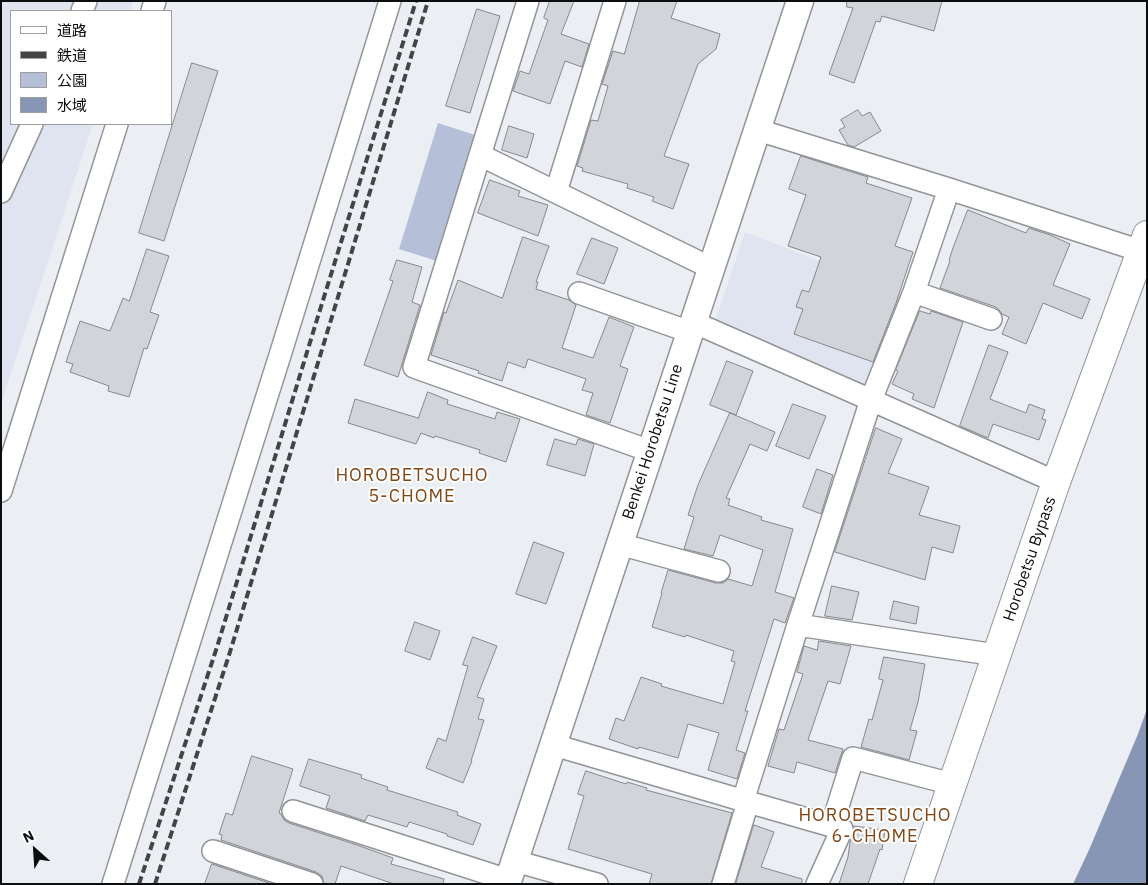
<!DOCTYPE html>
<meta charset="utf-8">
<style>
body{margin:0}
#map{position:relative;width:1148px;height:885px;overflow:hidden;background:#ebeef2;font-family:"IBM Plex Sans","Noto Sans JP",sans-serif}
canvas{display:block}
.frame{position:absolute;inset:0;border:2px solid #0c0d0e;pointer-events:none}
.legend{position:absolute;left:10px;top:10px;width:162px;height:115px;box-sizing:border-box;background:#fff;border:1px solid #9e9e9f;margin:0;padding:6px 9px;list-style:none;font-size:15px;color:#0c0d0e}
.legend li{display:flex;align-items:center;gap:10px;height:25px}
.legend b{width:25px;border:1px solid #9e9e9f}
.north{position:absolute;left:10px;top:825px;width:50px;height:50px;-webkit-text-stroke:4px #fff;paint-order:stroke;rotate:334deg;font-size:14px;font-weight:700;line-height:20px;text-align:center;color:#0c0d0e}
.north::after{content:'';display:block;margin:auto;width:18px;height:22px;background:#0c0d0e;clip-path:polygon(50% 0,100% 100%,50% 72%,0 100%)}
</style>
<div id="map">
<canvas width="1148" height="885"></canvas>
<div class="frame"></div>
<ul class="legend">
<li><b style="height:6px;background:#fff"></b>道路</li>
<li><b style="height:6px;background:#424446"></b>鉄道</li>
<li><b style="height:14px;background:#b5c0d8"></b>公園</li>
<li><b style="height:14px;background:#8896b6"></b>水域</li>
</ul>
<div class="north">N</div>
</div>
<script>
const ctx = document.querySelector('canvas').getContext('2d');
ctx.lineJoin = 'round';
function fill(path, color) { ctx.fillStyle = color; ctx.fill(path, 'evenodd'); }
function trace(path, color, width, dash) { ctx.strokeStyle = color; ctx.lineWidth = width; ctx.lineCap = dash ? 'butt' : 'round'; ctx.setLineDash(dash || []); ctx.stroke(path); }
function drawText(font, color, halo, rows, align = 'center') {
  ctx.font = font + ' "IBM Plex Sans",sans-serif'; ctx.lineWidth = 4; ctx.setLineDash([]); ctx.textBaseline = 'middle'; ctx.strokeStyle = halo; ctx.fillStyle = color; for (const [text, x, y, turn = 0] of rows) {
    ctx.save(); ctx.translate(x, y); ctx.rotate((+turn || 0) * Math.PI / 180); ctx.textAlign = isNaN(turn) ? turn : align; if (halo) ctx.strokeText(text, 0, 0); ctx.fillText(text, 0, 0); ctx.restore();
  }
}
fill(new Path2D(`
 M1,1H133L130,11H11V124H93L1,404Z
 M745,232L901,293L867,386L715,321Z`), '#dfe4f0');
fill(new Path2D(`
 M438,123L478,136L437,261L399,249Z`), '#b5c0d8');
fill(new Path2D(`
 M1147,709V884H1073L1089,850L1138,734Z`), '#8896b6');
const building = new Path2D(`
 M550,1H574L561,34L589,44L582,67L565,61L550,104L513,91L520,71L529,74L548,20L544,18Z
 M640,1H677L671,18L720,34L716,49L698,64L664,156L689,164L673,209L652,201L654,197L627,188L628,184L582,171L583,168L577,166L591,120L598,121L608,86L602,84L613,51L624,54Z
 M847,1H942L934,31L882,16L880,22L876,21L854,83L829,74L853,8L847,7Z
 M477,9L500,16L470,113L446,106Z
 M192,63L218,71L164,241L139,233Z
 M858,110L862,116L870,112L881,131L854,147L848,145L839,130L845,127L841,120Z
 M509,126L534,134L527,158L502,150Z
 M801,156L868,177L866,183L912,198L895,246L913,252L896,303L873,362L794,334L803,309L796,307L802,290L809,292L821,257L788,246L806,195L789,189Z
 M490,180L520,191L518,196L548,205L538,236L478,213Z
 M968,210L1026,233L1029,228L1050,235L1070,244L1053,285L1090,299L1082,319L1043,303L1026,344L1002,334L1009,317L1002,314L1000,311L996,307L940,288L950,261L949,260L953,248Z
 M523,237L549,246L536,282H538L536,289L569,300L576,305L562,348L593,358L609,317L634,327L620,366L628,369L610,423L586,415L593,393L582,390L586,379L528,359L525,368L508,362L502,381L478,373L479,371L431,355L444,312L446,313L458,280L502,298Z
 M592,238L618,248L604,284L577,274Z
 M147,249L169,256L150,312L159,315L147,349L144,348L129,397L108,391L109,386L70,372L73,364L66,362L80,321L110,331L123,298L129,301Z
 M397,260L422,267L412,302L420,305L398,377L364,365L393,281L390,280Z
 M920,311L930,314L931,311L963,322L934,408L912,399L914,394L892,384L898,371L896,370Z
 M989,345L1008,352L990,399L1026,413L1029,404L1045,410L1042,419L1046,420L1039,440L993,424L988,438L960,426Z
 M727,361L753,371L736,415L710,405Z
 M428,392L448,400L447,404L495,419L497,412L520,419L506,462L479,453L480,450L435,436L434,438L421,433L416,444L348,423L355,399L418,418Z
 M793,404L826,416L809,459L776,446Z
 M730,413L775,432L767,451L750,444L726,498L730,499L728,505L762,517L761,520L793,529L775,592L794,598L785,623L774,619L745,711H748L736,750L745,753L737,779L708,770L719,733L688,724L678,758L639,747L638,749L609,739L616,718L624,721L641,677L662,684L661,686L723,704L735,662L731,661L734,651L686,635L685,637L652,627L662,593H661L668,570L716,583H723L728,579L752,586L763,550L720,535L713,556L684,549L694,517L688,515L698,485Z
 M876,428L902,439L888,473L929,487L919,515L960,526L953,553L932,547L925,580L835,552Z
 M555,439L576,445L578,439L594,444L585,476L547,465Z
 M817,469L833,475L821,514L803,507Z
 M534,542L564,553L546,604L516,594Z
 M832,586L859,592L852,620L825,616Z
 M894,601L919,607L916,624L890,619Z
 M415,622L440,631L430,660L405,651Z
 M473,637L497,646L477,697L484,699L478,719L484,720L471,761H472L463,783L426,768L438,738L446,741L468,666L463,665Z
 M819,641L851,646L840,684L828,681L808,740L843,749L835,773L797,762L794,773L768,766L779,729L784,730L803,674L797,672L804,646L817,650Z
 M884,657L925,664L918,702L910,730L917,731L909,760L861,747L869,719L872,720L883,680L879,679Z
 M252,756L293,769L279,813L281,814L284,820L289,823L357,845L393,858L391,864L444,879L443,884H394L341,866L335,884H324L322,876L316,872L221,840L222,835L219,834L226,813L232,815Z
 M309,759L362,775L361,778L388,787L387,790L458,812L457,815L481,824L473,845L447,836V834L409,822L407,827L368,815L365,821L326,808L330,796L300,786Z
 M586,771L626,784L627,782L647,788L646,790L732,813L711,884H649L652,874L568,849L584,796L578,794Z
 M754,825L774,832L761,867L802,879V884H736Z
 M854,826L885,830L882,850L880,849L868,884H839L848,857L850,842L854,834Z
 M212,864L272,884H205Z`);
fill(building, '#d1d4d8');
trace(building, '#86888c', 1);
const minor = new Path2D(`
 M528,1L414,367L650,451
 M82,11L86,1
 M152,11L155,1
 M758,130L949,189L1141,251
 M480,155L711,268
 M1,192L32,124
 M556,192L615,1
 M914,292L991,319
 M579,293L690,332
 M693,322L871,400L1056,482
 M1,491L117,124
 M619,544L719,571
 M798,625L996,655
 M554,745L748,802L842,829L817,884
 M743,801L798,625L871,400L914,292L949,189
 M293,811L508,880
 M832,825L853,758L952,784
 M213,851L312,884
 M515,861L597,884
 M113,884L281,352L390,1
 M723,884L748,802`);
const major = new Path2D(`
 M507,884L800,1`);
const highway = new Path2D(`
 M918,884L1056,482L1147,235`);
trace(minor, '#929498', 24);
trace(major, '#929498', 29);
trace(highway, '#929498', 30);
trace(minor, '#fff', 21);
trace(major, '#fff', 26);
trace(highway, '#fff', 28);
trace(new Path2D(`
 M139,884L217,647L315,326L416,1
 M155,884L230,652L428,1`), '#424446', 4, [8, 4]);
drawText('16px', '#0c0d0e', '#fff', [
 ["Benkei Horobetsu Line",653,442,-72],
 ["Horobetsu Bypass",1030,559,-71]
]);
ctx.letterSpacing = '1px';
drawText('18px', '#814716', '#fff', [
 ["HOROBETSUCHO",412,476],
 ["5-CHOME",412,497],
 ["HOROBETSUCHO",875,816],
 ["6-CHOME",875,837]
]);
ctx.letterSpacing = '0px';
</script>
